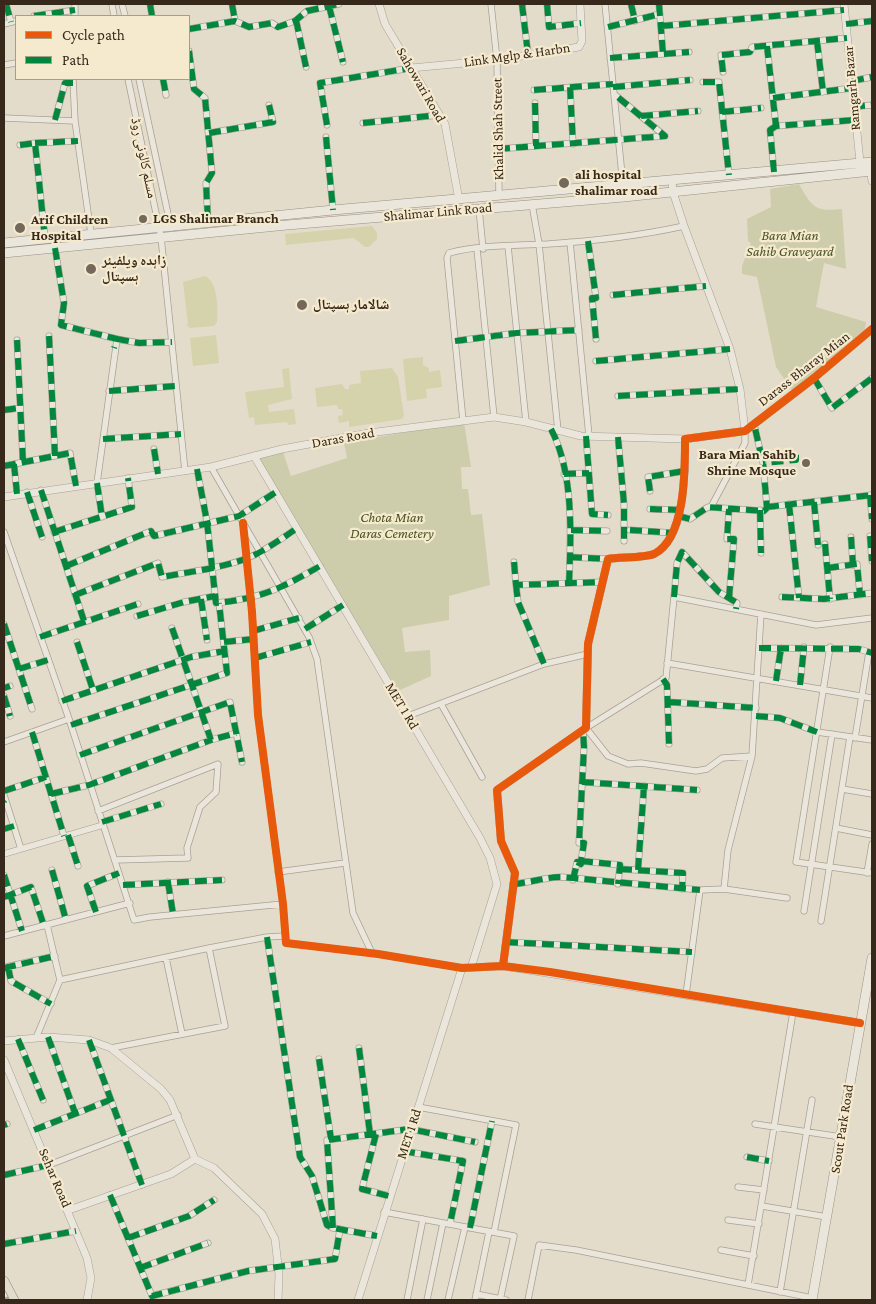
<!DOCTYPE html>
<meta charset="utf-8">
<style>
body{margin:0}
#map{position:relative;width:876px;height:1304px;overflow:hidden;background:#e4dcca;font-family:"Crimson Pro",serif}
canvas{display:block}
.frame{position:absolute;inset:0;border:5px solid #36291c;pointer-events:none}
.legend{position:absolute;left:15px;top:15px;width:175px;height:65px;box-sizing:border-box;background:#f6eace;border:1px solid #a99d87;margin:0;padding:6px 9px;list-style:none;font-size:15px;color:#36291c}
.legend li{display:flex;align-items:center;gap:10px;height:25px}
.legend b{width:25px;border:1px solid #a99d87}
</style>
<div id="map">
<canvas width="876" height="1304"></canvas>
<div class="frame"></div>
<ul class="legend">
<li><b style="height:6px;background:#e8590c"></b>Cycle path</li>
<li><b style="height:6px;background:#00873e"></b>Path</li>
</ul>
</div>
<script>
const ctx = document.querySelector('canvas').getContext('2d');
ctx.lineJoin = 'round';
function fill(path, color) { ctx.fillStyle = color; ctx.fill(path, 'evenodd'); }
function trace(path, color, width, dash) { ctx.strokeStyle = color; ctx.lineWidth = width; ctx.lineCap = dash ? 'butt' : 'round'; ctx.setLineDash(dash || []); ctx.stroke(path); }
function drawText(font, color, halo, rows, align = 'center') {
  ctx.font = font + ' "Crimson Pro","Noto Naskh Arabic",serif'; ctx.lineWidth = 4.5; ctx.setLineDash([]); ctx.textBaseline = 'middle'; ctx.strokeStyle = halo; ctx.fillStyle = color; for (const [text, x, y, turn = 0] of rows) {
    ctx.save(); ctx.translate(x, y); ctx.rotate((+turn || 0) * Math.PI / 180); ctx.textAlign = isNaN(turn) ? turn : align; if (halo) ctx.strokeText(text, 0, 0); ctx.fillText(text, 0, 0); ctx.restore();
  }
}
fill(new Path2D(`
 M372,226L377,233V239L369,247H365L354,238L286,245L285,234Z
 M205,276C218,282 218,308 217,322L214,326L190,328L186,325L188,324L183,282Z
 M216,335L219,363L193,366L190,338Z
 M423,357V365L429,368V372L440,370L442,387L426,389L427,398L407,401L403,359Z
 M289,368L292,399L268,405L269,412L294,409L296,424L288,425L287,422L255,425L254,417L249,418L245,392L284,387L282,369Z
 M392,368L398,377L404,415L402,419L349,427V421L339,423L338,416L343,415L342,409H338L337,405L317,407L315,388L342,384L345,389H349V385L361,383L360,371Z`), '#d4d3ac');
fill(new Path2D(`
 M799,184C812,207 815,212 842,209L846,269L824,263L816,307L866,322L865,329L860,337L793,392L776,367L757,277L742,274V266L751,243L748,241L747,219L771,207L770,189Z
 M464,422L471,467H461L462,489H468L471,515L482,514L490,585L449,596V620L402,628L405,652L430,650L431,676L398,691L257,457L283,452L291,476L347,458L344,443Z`), '#cdcdab');
const minor = new Path2D(`
 M6,4L11,22
 M75,4V16
 M112,4L114,16
 M122,4L125,16
 M150,4L152,16
 M232,4L235,21
 M491,4L497,60L499,195
 M522,4L528,54
 M547,4L549,27L581,23
 M605,4L623,185
 M631,4L635,21
 M659,4L663,54
 M329,6L343,62
 M34,16L75,10
 M296,20L306,67
 M4,24L16,21
 M846,24L872,21
 M661,26L844,10
 M608,27L660,14
 M189,29L235,21L249,27L272,23L278,27L295,21L307,11L339,4
 M817,41L823,92
 M767,46L776,126L855,120
 M189,51L194,89L205,98L212,173L206,183L208,222
 M610,58L689,52
 M4,65L16,63
 M723,72L721,55L750,52L752,47L847,38
 M73,79L75,121L91,234
 M128,79L161,237L185,471
 M139,79L171,228
 M163,79L166,95
 M852,81L872,77
 M703,82H719L729,175
 M570,87L573,144
 M613,87L690,80
 M534,90L613,84
 M773,98L852,88
 M535,103L536,146
 M854,110L861,106L872,105
 M722,112L761,108
 M641,116L698,111
 M4,118L75,121
 M55,120L65,83H73
 M363,123L439,115
 M327,125L320,83L411,68
 M209,133L273,122L269,105
 M326,137L333,210
 M35,143L78,141
 M20,145L35,143L45,238
 M498,149L665,136L614,94
 M774,172L770,130L776,126
 M532,204L539,244L558,431
 M479,209L483,249
 M588,241L596,298H592L596,339
 M570,242L589,436
 M508,246L526,422
 M55,248L64,303L61,325L117,339L97,483L102,517
 M477,249L494,417
 M613,295L706,286
 M49,336L55,456
 M117,339L139,343L172,342
 M17,340L23,462
 M455,341L517,333L579,330
 M596,361L730,349
 M814,378L832,408L872,378
 M109,391L176,386
 M618,396L740,389
 M4,410L20,408
 M463,421L447,258L449,253C475,245 520,245 548,244C594,241 639,236 684,226
 M551,429C574,473 571,535 569,583
 M586,436L592,514L608,515
 M618,437L624,504V541
 M103,439L181,434
 M154,449L158,474
 M14,464L17,494
 M4,466L70,453L76,486
 M211,467L309,637L317,659L353,913L372,953
 M197,469L207,522L216,603C262,598 280,589 320,566
 M564,474L589,473
 M41,490L84,621
 M650,491L648,477L685,471
 M27,492L42,537
 M870,495L872,519
 M814,502L818,545
 M789,504L799,598
 M711,507L745,443V431
 M767,507L872,495
 M650,509L679,510
 M760,510L761,553
 M678,516L690,519L708,507L764,511L767,508L763,463L754,424
 M243,523L252,612L258,715L283,904L286,943L378,954L462,968
 M571,530L607,531
 M630,530L673,533
 M4,532L69,719L134,920L150,917L283,904
 M54,532L132,507L128,478
 M870,536L872,561
 M851,537L853,565
 M825,544L830,599
 M570,557L608,559
 M514,562L516,585L602,582
 M66,566L151,531L154,536L239,516L276,492
 M827,568L857,564L860,595
 M516,585L518,602L544,664
 M75,595L158,563L162,577C193,571 235,567 262,551C274,544 286,536 297,528
 M674,597L677,563L682,552L719,592L737,603L736,609
 M782,597L824,599L872,593
 M729,598L734,539H727L729,509
 M201,599L207,640
 M137,616L184,602L215,596
 M4,624L32,709
 M172,628L211,740L236,733
 M305,629L343,605
 M253,631L299,618
 M40,637L138,604
 M77,642L93,690
 M224,642L254,639
 M830,647L796,862L872,873
 M759,648L859,649L872,653
 M255,658L311,642
 M667,663L872,698
 M19,669L48,660
 M663,679L667,685L669,744
 M776,681L781,648
 M800,685L804,647
 M4,688L10,686
 M4,696L10,716
 M62,701L191,657L225,651
 M669,702L756,708
 M441,704L482,777
 M408,716L544,664L588,654
 M756,716L780,718L817,732L872,740
 M71,725L227,673L219,603
 M32,732L64,836
 M855,738L869,652
 M4,742L69,719
 M80,755L230,702L242,762
 M752,756L722,758L707,769L696,771L641,763L628,764L608,756L586,728L666,678L674,597L816,625L872,618
 M582,782L697,790
 M842,789L872,794
 M4,791L46,777
 M51,794L89,785L211,740
 M4,795L21,849
 M98,811L218,764L216,792L200,807L187,848L188,858L115,860
 M102,822L161,804
 M836,828L872,835
 M4,829L14,826
 M68,835L78,866
 M4,854L103,825
 M581,861L620,865L618,884
 M620,869L683,873L682,889
 M52,870L66,920
 M638,870L644,786
 M278,872L345,863
 M867,873L872,844
 M4,875L22,931
 M573,880L577,862L581,864V861L584,843H579L584,747L583,730
 M168,882L173,914
 M513,884C530,883 545,877 562,877L700,890
 M123,885L222,880
 M724,889L728,850L752,756L761,614
 M4,897L31,887L44,926
 M804,911L832,734
 M96,912L87,886L119,873
 M821,921L850,737
 M4,936L130,903
 M267,937L300,1157L312,1176L327,1225L333,1228L377,1236
 M506,942L692,952
 M166,958L182,1034
 M6,967L55,956
 M8,967L11,981L51,1004
 M60,980L209,948L267,937L285,936
 M686,995L700,890L724,889L787,898
 M48,1037L75,1113
 M36,1038L60,980L47,925
 M18,1039L43,1100
 M89,1040L142,1185
 M111,1048L225,1026L209,948
 M359,1048L370,1134
 M319,1059L331,1139
 M418,1107L516,1125L494,1232
 M755,1124L841,1137
 M4,1125L7,1124
 M34,1130L110,1100
 M376,1134L362,1189L389,1196
 M403,1151L463,1161L450,1224
 M747,1157L769,1161
 M4,1175L49,1165L178,1115
 M738,1187L764,1190
 M110,1195L152,1296L248,1271L335,1259L340,1229
 M762,1206L827,1217
 M384,1212L514,1236L500,1300
 M728,1220L759,1224
 M333,1228L327,1140L410,1129L475,1142
 M470,1228L492,1121
 M128,1238L189,1216L214,1200
 M4,1244L76,1231
 M721,1250L754,1256
 M140,1268L208,1243
 M748,1285L793,1012
 M780,1292L812,1100
 M476,1294L506,1300
 M407,1300L423,1219
 M427,1300L443,1223
 M448,1300L465,1227
 M475,1300L489,1232
 M528,1300L539,1245L576,1250L812,1298`);
const tertiary = new Path2D(`
 M379,4L385,24L445,124L459,200
 M844,4L861,172
 M411,68L497,60L579,47L582,41L580,4
 M870,167L872,181
 M672,181L673,192L684,226L730,349L740,389L745,431
 M254,456L480,838L490,858L497,884L471,968
 M4,497L211,467L282,449L369,433L494,417L526,422L581,436L685,439
 M503,966L515,873L501,841L497,790L586,728L588,644L608,559C619,557 644,558 654,554C686,538 685,469 685,439L745,431L814,378L872,329
 M4,1041L48,1037L89,1040L111,1048L161,1089L170,1100L195,1159L214,1168L262,1214L275,1239L279,1274L278,1300
 M4,1060L87,1258L91,1278L87,1300
 M69,1210L171,1174L195,1159
 M358,1300L462,968L503,966L860,1023`);
const secondary = new Path2D(`
 M4,243L333,210L872,162
 M4,253L287,225L624,197L872,171
 M812,1300L872,958`);
const primary = new Path2D(`
 M4,1281L14,1300`);
trace(minor, '#a8a094', 7);
trace(tertiary, '#a8a094', 8);
trace(secondary, '#989083', 10);
trace(primary, '#8e867a', 10);
trace(minor, '#ebe6dc', 5.5);
trace(tertiary, '#ebe6dc', 7);
trace(secondary, '#ebe6dc', 9);
trace(primary, '#e3dccd', 9);
const rail = new Path2D(`
 M4,1292L8,1300`);
trace(rail, '#aaa69c', 4);
trace(rail, '#f6eace', 2, [5.5]);
trace(new Path2D(`
 M6,4L11,22
 M150,4L152,16
 M232,4L235,21
 M522,4L528,54
 M547,4L549,27L581,23
 M631,4L635,21
 M659,4L663,54
 M329,6L343,62
 M34,16L75,10
 M296,20L306,67
 M846,24L872,21
 M661,26L844,10
 M608,27L660,14
 M189,29L235,21L249,27L272,23L278,27L295,21L307,11L339,4
 M817,41L823,92
 M767,46L776,126L855,120
 M189,51L194,89L205,98L212,173L206,183L208,222
 M610,58L689,52
 M723,72L721,55L750,52L752,47L847,38
 M163,79L166,95
 M852,81L872,77
 M703,82H719L729,175
 M570,87L573,144
 M613,87L690,80
 M534,90L613,84
 M773,98L852,88
 M535,103L536,146
 M854,110L861,106L872,105
 M722,112L761,108
 M641,116L698,111
 M55,120L65,83H73
 M363,123L439,115
 M327,125L320,83L411,68
 M209,133L273,122L269,105
 M326,137L333,210
 M35,143L78,141
 M20,145L35,143L45,238
 M498,149L665,136L614,94
 M774,172L770,130L776,126
 M588,241L596,298H592L596,339
 M55,248L64,303L61,325L117,339L114,348
 M613,295L706,286
 M49,336L55,456
 M117,339L139,343L172,342
 M17,340L23,462
 M455,341L517,333L579,330
 M596,361L730,349
 M814,378L832,408L872,378
 M109,391L176,386
 M618,396L740,389
 M4,410L20,408
 M551,429C574,473 571,535 569,583
 M586,436L592,514L608,515
 M618,437L624,504V541
 M103,439L181,434
 M154,449L158,474
 M762,458L796,453V460L763,463
 M14,464L17,494
 M4,466L70,453L76,486
 M197,469L207,522L216,603C262,598 280,589 320,566
 M564,474L589,473
 M97,483L102,517
 M41,490L84,621
 M650,491L648,477L685,471
 M27,492L42,537
 M870,495L872,519
 M814,502L818,545
 M789,504L799,598
 M767,507L872,495
 M650,509L679,510
 M760,510L761,553
 M678,516L690,519L708,507L764,511L767,508L763,463L754,424
 M571,530L607,531
 M630,530L673,533
 M54,532L132,507L128,478
 M870,536L872,561
 M851,537L853,565
 M825,544L830,599
 M570,557L608,559
 M514,562L516,585L602,582
 M66,566L151,531L154,536L239,516L276,492
 M827,568L857,564L860,595
 M516,585L518,602L544,664
 M75,595L158,563L162,577C193,571 235,567 262,551C274,544 286,536 297,528
 M674,597L677,563L682,552L719,592L737,603L736,609
 M782,597L824,599L872,593
 M729,598L734,539H727L729,509
 M201,599L207,640
 M137,616L184,602L215,596
 M4,624L32,709
 M172,628L211,740L236,733
 M305,629L343,605
 M253,631L299,618
 M40,637L138,604
 M77,642L93,690
 M224,642L254,639
 M759,648L859,649L872,653
 M255,658L311,642
 M19,669L48,660
 M663,679L667,685L669,744
 M776,681L781,648
 M800,685L804,647
 M4,688L10,686
 M4,696L10,716
 M62,701L191,657L225,651
 M669,702L756,708
 M756,716L780,718L817,732
 M71,725L227,673L219,603
 M32,732L64,836
 M80,755L230,702L242,762
 M582,782L697,790
 M4,791L46,777
 M51,794L89,785L211,740
 M4,801L5,800
 M102,822L161,804
 M4,829L14,826
 M68,835L78,866
 M581,861L620,865L618,884
 M620,869L683,873L682,889
 M52,870L66,920
 M638,870L644,786
 M4,875L22,931
 M573,880L577,862L581,864V861L584,843H579L584,747L583,730
 M168,882L173,914
 M513,884C530,883 545,877 562,877L700,890
 M123,885L222,880
 M4,897L31,887L44,926
 M96,912L87,886L119,873
 M267,937L300,1157L312,1176L327,1225L333,1228L377,1236
 M506,942L692,952
 M8,967L11,981L51,1004
 M4,968L55,956
 M48,1037L75,1113
 M18,1039L43,1100
 M89,1040L142,1185
 M359,1048L370,1134
 M319,1059L331,1139
 M4,1125L7,1124
 M34,1130L110,1100
 M376,1134L362,1189L389,1196
 M403,1151L463,1161L450,1224
 M747,1157L769,1161
 M4,1175L49,1165
 M110,1195L152,1296L248,1271L335,1259L340,1229
 M333,1228L327,1140L410,1129L475,1142
 M470,1228L492,1121
 M128,1238L189,1216L214,1200
 M4,1244L76,1231
 M140,1268L208,1243`), '#00873e', 6, [12, 6]);
trace(new Path2D(`
 M243,523L252,612L258,715L283,904L286,943L378,954L462,968L503,966L550,972L860,1023
 M503,966L515,873L501,841L497,790L586,728L588,644L608,559C619,557 644,558 654,554C686,538 685,469 685,439L745,431L814,378L872,329`), '#e8590c', 8);
for (const [x, y, r, color] of [
 [564,183,6,"#736859"],
 [143,219,5,"#736859"],
 [20,228,6,"#736859"],
 [91,269,6,"#736859"],
 [302,305,6,"#736859"],
 [806,463,5,"#736859"]
]) { const dot = new Path2D(); dot.arc(x, y, r, 0, 2 * Math.PI); ctx.fillStyle = color; ctx.fill(dot); trace(dot, '#f6eace', 2); }
drawText('14px', '#36291c', '#f6eace', [
 ["Link Mglp & Harbn",517,55,-8],
 ["Sahowari Road",421,85,60],
 ["Ramgarh Bazar",852,88,-95],
 ["Khalid Shah Street",498,129,-91],
 ["مسلم کالونی روڈ",144,158,78],
 ["Shalimar Link Road",438,212,-5],
 ["Darass Bharay Mian",804,369,-38],
 ["Daras Road",343,438,-10],
 ["MET 1 Rd",402,706,59],
 ["Scout Park Road",842,1129,-81],
 ["MET 1 Rd",409,1134,-72],
 ["Sehar Road",55,1178,67]
]);
drawText('bold 14px', '#36291c', '#f6eace', [
 ["ali hospital",575,175],
 ["shalimar road",575,191],
 ["LGS Shalimar Branch",153,219],
 ["Arif Children",31,220],
 ["Hospital",31,236],
 ["زاہدہ ویلفیئر",102,261],
 ["ہسپتال",102,277],
 ["شالامار ہسپتال",313,305],
 ["Bara Mian Sahib",796,455,"right"],
 ["Shrine Mosque",796,471,"right"]
], 'left');
drawText('italic 14px', '#475322', '#f6eace', [
 ["Bara Mian",790,236],
 ["Sahib Graveyard",790,252],
 ["Chota Mian",392,518],
 ["Daras Cemetery",392,534]
]);
</script>
